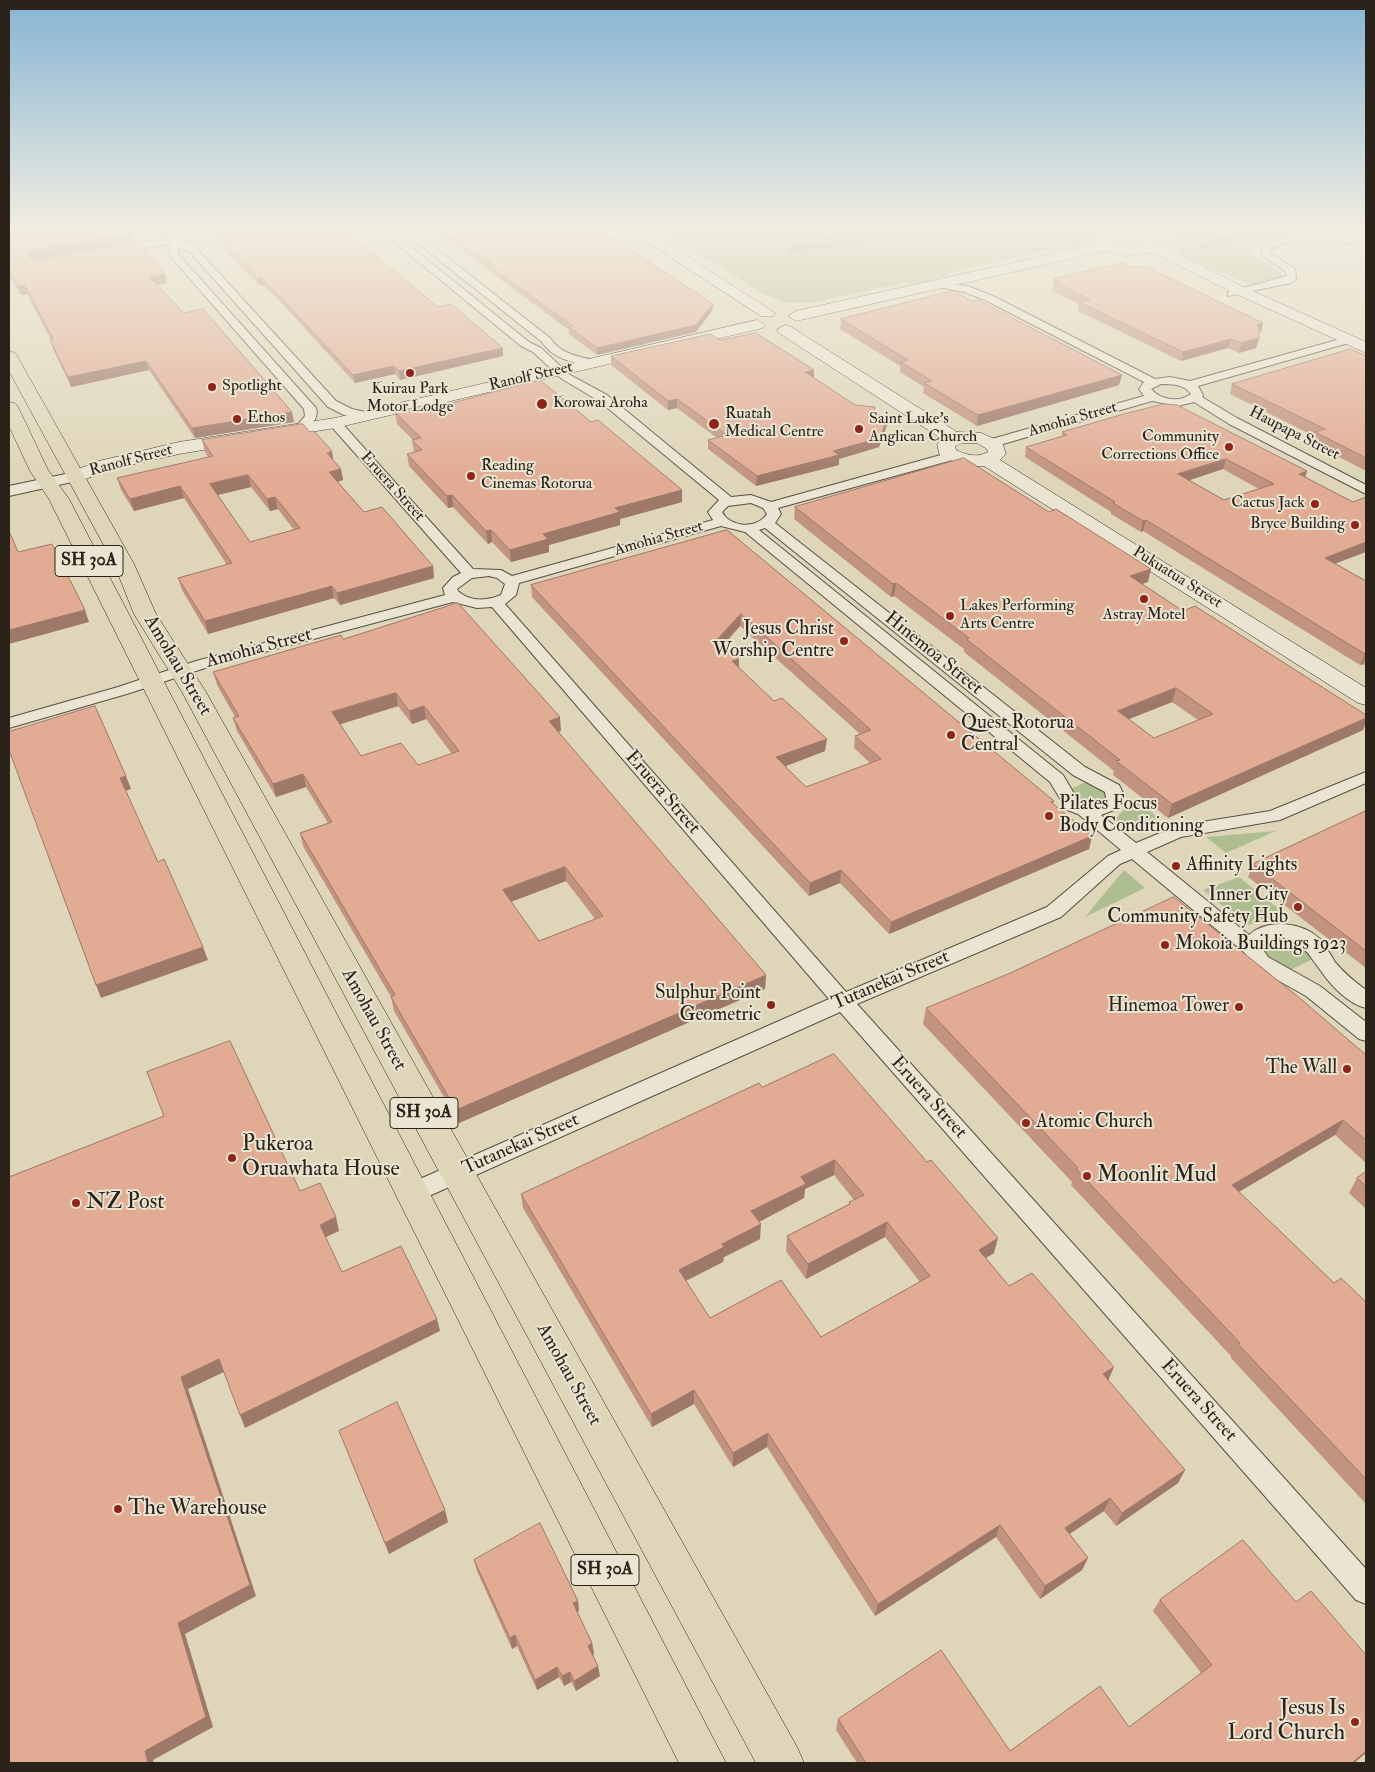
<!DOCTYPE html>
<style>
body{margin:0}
#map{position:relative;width:1375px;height:1772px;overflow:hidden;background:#dfd6b9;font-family:"IM FELL Double Pica",serif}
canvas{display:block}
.frame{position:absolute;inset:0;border:10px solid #2b221a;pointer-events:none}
</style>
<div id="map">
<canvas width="1375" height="1772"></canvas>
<div class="frame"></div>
</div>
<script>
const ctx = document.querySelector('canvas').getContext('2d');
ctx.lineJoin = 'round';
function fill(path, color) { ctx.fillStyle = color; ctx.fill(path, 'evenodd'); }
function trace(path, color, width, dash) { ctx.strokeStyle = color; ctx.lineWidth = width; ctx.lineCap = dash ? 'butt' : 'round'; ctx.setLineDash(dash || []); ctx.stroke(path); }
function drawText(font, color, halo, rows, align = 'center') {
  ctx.font = font + ' "IM FELL Double Pica",serif'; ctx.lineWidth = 4; ctx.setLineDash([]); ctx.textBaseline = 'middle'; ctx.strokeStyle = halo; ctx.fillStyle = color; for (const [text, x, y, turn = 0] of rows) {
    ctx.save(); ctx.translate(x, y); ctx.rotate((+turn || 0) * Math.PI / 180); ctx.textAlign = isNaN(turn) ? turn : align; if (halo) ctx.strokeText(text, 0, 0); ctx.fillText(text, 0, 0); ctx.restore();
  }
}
fill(new Path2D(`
 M663,232H1112L1097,236C1090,250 1064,249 1049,252L1045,251L951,272V275L910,285L907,282L810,303L783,302L764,294Z
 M1182,232H1293L1301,235L1260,240L1250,246L1252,254L1280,272L1284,276L1250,284L1244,282L1183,256L1174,242L1175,238Z
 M1090,780L1106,790L1107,799C1092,807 1079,803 1071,789Z
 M1135,799L1160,819L1131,832L1115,819Z
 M1276,831L1226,853L1206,837Z
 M1124,870L1145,888L1085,917Z
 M1239,877L1290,918L1246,925L1203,890Z
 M1283,937L1301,944L1315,958L1290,970L1266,957L1263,948L1266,942L1275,938Z`), '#afbe91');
const water = new Path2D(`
 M823,238L858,246V248L837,250L824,245Z
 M1221,238L1229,239L1230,242C1221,250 1211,256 1201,246Z`);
fill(water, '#95b7b7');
trace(water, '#6b7b78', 1);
trace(new Path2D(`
 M789,251L813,245H824`), '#6b7b78', 4.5);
const minor = new Path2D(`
 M161,232H171L176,237L205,232H227L183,242L196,248L336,401L352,409L370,413L372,416L370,419L344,415L328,407L190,252L178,247V254L316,408C319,417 313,423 306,430H298L296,427L305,416L304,409L170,256L169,244L117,253L112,250L117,247L167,239Z
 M382,232H393L529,342L541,348L570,375L607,395L731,497L751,495L771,502L948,453H956L958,456L956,459L778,508L781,514L775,523L1085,767L1119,785L1125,797L1114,810L1101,815L1136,843L1177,826L1270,811L1366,772V783L1280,820L1181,837L1147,852L1249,935C1268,918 1302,922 1320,939C1326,946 1330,954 1335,962C1344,973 1355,982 1366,990V1008C1349,1004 1331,986 1321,971C1308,954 1299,934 1273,938L1262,948L1268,957L1320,986L1366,1022V1041L1359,1039L1306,996L1254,967L1245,953L1132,859L1120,864L1061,917L857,1004L1366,1569V1604L1356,1600L840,1012L420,1200L412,1203L404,1200L400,1193L404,1186L829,999L492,607L477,608L453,602L208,667L130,693L9,728V718L118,687L196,661L445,595L443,588L453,577L461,573L331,426L329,423L331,420H339L473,569L501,570L512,576L713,520L708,512L719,500L599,401L562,379L533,352L521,346ZM751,503L763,508L767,514C757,529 731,528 722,512L728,506ZM721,526L745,532L1050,782L1067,810L1078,814L1121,850L1108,856L1047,907L846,992L505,604L516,595L519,583ZM765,528L1073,775L1105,792L1106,798L1096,805L1079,802L1063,775L759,530ZM489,576L497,578L505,584L501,595C487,601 470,602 458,591L457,589L472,578Z
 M404,232H415L550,338C562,355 578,356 597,361L599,363L593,366C573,362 554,360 542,342Z
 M1300,236L1366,239V245C1336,243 1299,234 1271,249V253L1295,269L1296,279L1291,283L1228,296V292L1287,276L1286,272L1263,256L1261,248L1272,241Z
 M938,281L970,287L993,296L1155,379L1170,377L1190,381L1344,338H1352V342L1198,386L1203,395L1202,397L1237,418L1366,485V494L1229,424L1194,402L1178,406L1152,401L996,446H988L986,443L988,440L1144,396L1139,389L1144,382L985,300L964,292L934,286V282ZM1161,384C1172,384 1184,384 1191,394C1179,403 1161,400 1151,389Z`);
const tertiary = new Path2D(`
 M75,472L81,474L83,477L81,480L9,496V486Z`);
const secondary = new Path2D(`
 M632,232H649L775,313L773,316H761Z
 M1113,232C1128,232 1144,230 1155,243L1246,288L1366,342V353L1236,294L1151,252L1125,256L1105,251L796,321L788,316L796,311L1098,244L1096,241L1103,235ZM1128,239L1142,245L1125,247L1111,242Z
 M757,320L765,325L763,328L335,428L179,454L112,469L75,483L68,481L66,477L68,473L99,461L179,442L335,418Z
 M785,325L791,327L957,432L981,433L1002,442L1006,454L1000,460L1366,688V705L1358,703L984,466H966L940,456L937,444L942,439L779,333L777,330ZM963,443H977L987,449L988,452C977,458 966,455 956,450L955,446Z`);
const primary = new Path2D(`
 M9,351L15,353L17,356L134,564L156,614L206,692L797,1747L804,1763H756L182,692L134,614L114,564L9,371Z
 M9,402L15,403L18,407L48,470L69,499L726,1763H679L49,499L30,471L9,426Z`);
trace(minor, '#584f42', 2);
trace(tertiary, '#584f42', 2);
trace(secondary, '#2b221a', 1);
trace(primary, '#2b221a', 1);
fill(minor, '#eae4d2');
fill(tertiary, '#eae4d2');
fill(secondary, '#eae4d2');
fill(primary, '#dfd6b9');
fill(new Path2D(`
 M9,232L131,234L134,243L35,260L167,283L157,285L184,313L292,412L294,422L195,438L149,370L71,387L53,349L51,340L27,294L21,295L9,276Z
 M217,232H350L377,257L438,307L503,348V356L400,380L395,374L355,383L274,295L263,285H259L223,249L222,242L223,241L218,236Z
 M438,232H604L713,304L712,311L696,332L597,355L569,334V330L493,274L492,271L488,270V268L484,267Z
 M1054,279L1261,332L1259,333V338L1256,348L1239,353L1228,348L1181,361L1078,311L1079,304L1052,291Z
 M972,301L1122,375L1119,385L977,426L923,393L924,387L900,372V366L840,329L841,319Z
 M720,340L814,378L855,405L875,407V414L888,416L887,425L879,447L839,459V465L756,486L708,449V440L717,438L677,408L668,410L611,365V356Z
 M1366,356V471L1312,443L1314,436L1230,394L1232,384Z
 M424,410L682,502L620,519V525L549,545V552L511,562L492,542L488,544L453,507L448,508L409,466L407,454L414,452L412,440H413L397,424L395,412Z
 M1062,432L1307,471L1305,477L1353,502L1335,563L1366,581V666L1363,664L1360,665L1143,531L1141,532L1111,514V512L1025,457L1026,447L1062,436ZM1223,469L1259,489L1224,500L1189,480Z
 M202,440L333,460L341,469L343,480L338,482L364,512L433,566L434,578L340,605L334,598L208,634L182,590L178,578L227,565L184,498L134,511L121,490L117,478L208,457L205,452ZM251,487L270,511L278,509L294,530L250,542L218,495Z
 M795,507L1148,582L1142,584L1363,730L1168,818L1113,775L1114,771L964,652V649L894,596L891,597L794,519ZM1172,702L1198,720L1154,738L1129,719Z
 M727,530L1054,801L1053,804L1092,836L1089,849L889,934L840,883L809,896L532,597L531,585ZM740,626L860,734L855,736L854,748L870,763L806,787L785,766L825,751L739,668L724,645Z
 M343,639L561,731L558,732L766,975L765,989L459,1123L394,1011L391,997L303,846L300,833L328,823L306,787L276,797L237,731L233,718L235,717L217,685L213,672ZM398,706L412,724L426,719L452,754L418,765L361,756L340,724ZM566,881L595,919L539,941L511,902Z
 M1366,811V968L1248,877L1253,864Z
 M926,1008L1366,1055V1163L1335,1135L1239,1192L1334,1283L1366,1302V1504L1231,1358V1356L1071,1185L1072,1182L923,1024Z
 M762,1087L994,1253L986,1258L1009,1286L1108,1380L1185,1470L1178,1483L1116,1526L1104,1511L1069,1534L1088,1558L1082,1570L1040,1599L996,1537L875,1616L767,1447L733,1467L694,1404L652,1427L523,1208L521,1194ZM834,1175L854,1200L849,1202V1204L787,1236L786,1251L806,1279L885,1237L920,1282L821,1337L710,1318L686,1281L723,1262L724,1257L760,1239L759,1222L804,1198L805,1189Z
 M1366,1172V1209L1349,1193L1357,1178Z
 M339,1431L448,1522L389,1554Z
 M474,1560L578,1601L579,1611L577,1613L592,1643L594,1654H593L600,1676L576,1691L571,1682L564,1686L559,1677L537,1690L517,1646L512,1649L477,1571Z
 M1160,1600L1296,1602L1366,1655V1753L1354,1763H857L836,1730L838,1719L1010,1751L1129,1727L1201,1673L1153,1611Z`), '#c2937f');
fill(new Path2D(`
 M131,234L134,243L37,259L31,262L28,257V254L34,250Z
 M165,274L167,283L151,286L149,277Z
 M261,277L263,285H259L257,278Z
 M25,285L27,294L21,295L18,286Z
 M713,304L712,311L696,332L597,355V348Z
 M1263,323L1261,332L1254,334L1257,325Z
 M1259,338L1256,348L1239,353L1241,343Z
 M1231,339L1228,348L1181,361L1183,352Z
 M503,348V356L400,380L399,371Z
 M146,361L149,370L71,387L68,377Z
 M394,366L395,374L355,383L353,375Z
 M814,370V379L805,372Z
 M1122,375L1119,385L977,426L978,415Z
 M677,399V408L668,410V401Z
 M292,412L294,422L195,438L192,428Z
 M888,416L887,425L879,447L839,459V465L756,486L757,476L833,451Z
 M332,451L334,463L327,453Z
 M1226,459L1223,469L1175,485L1178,474Z
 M341,469L343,480L331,483L329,472Z
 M1307,471L1304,481L1299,474Z
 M248,475L251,487L213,496L210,484Z
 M180,486L184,498L134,511L130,499Z
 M682,490V502L620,519V525L549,545V552L511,562L510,550L543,534L615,508Z
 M452,495L453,507L448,508L447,496Z
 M275,497L278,509L270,511L267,499Z
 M1146,520L1143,531L1141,532L1143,521Z
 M491,530L492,542L488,544L486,531Z
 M1366,542V552L1321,569L1325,558Z
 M433,566L434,578L340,605L337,593Z
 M1151,569L1148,582L1127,589L1130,576Z
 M896,583L894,596L891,597L893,584Z
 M332,586L334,598L208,634L205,621Z
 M85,610L89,622L9,644V630Z
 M741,614L740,626L717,651L718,639Z
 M1366,653L1363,664L1360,665L1365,654Z
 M739,659V671L732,661Z
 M1176,688L1172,702L1114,725L1118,711Z
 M396,693L398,706L335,726L332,712Z
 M424,706L426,719L412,724L409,711Z
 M560,717L561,731L550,734L549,721Z
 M1366,718V723L1363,730L1168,818L1172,804Z
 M827,739L825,751L776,770V757Z
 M303,774L306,787L276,797L273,784Z
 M126,776L131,789L125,791L120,778Z
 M1092,836L1089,849L889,934L891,922Z
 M565,867L566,881L505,904L503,890Z
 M841,870L840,883L809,896L810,883Z
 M203,947L208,960L101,998L96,985Z
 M766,975L765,989L459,1123L456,1110Z
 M1343,1120L1335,1135L1225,1200L1232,1185Z
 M835,1160L834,1175L805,1189L804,1198L751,1226V1211L801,1177Z
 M336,1217L339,1231L324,1238L320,1225Z
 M887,1222L885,1237L806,1279L808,1264Z
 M761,1224L760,1239L724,1257L723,1262L679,1284V1270L722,1244Z
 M998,1238L994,1253L975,1264L979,1250Z
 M437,1319L440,1331L245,1428L240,1415Z
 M219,1359L224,1372L188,1389L256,1596L185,1634L213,1727L153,1760L154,1763H148L145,1751L178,1623L181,1377Z
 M1114,1367L1108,1381L1103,1374Z
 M694,1390V1404L652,1427L651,1414Z
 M768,1433L767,1447L733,1467V1453Z
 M1185,1470L1178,1483L1116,1526L1122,1513Z
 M1110,1498L1104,1511L1059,1541L1065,1528Z
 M445,1510L448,1522L389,1554L385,1543Z
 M1000,1525L996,1537L875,1616L878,1604Z
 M1088,1558L1082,1570L1040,1599L1045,1586Z
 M578,1601L579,1611L574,1614L573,1603Z
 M515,1635L517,1646L512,1649L510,1638Z
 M592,1643L594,1654L590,1656L588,1646Z
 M598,1666L600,1676L576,1691L574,1681Z
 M557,1667L559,1677L537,1690L535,1680Z
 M570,1672L571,1682L564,1686L562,1676Z
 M1366,1751V1753L1354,1763H1352Z`), '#9e7868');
const building = new Path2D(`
 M9,232H130L131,234L34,250L28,254V257L35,260L138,242L165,274L149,277L184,313L203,309L292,412L192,428L146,361L68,377L50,340L53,339L25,285L18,286L9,271Z
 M220,232H350L377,257L438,307L451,304L503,348L399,371L394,366L353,375L272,288L261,277L257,278L222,242L228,241Z
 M446,232H604L713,304L696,325L597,348L569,327L573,326L492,268L496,265L488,263L491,261L483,260Z
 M1123,263L1133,267L1145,266L1263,323L1257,325L1259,326V338L1241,343L1231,339L1183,352L1079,302L1090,299L1054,282L1058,281L1054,279Z
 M953,291L972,301L978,300L1122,375L978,415L924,383L932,381L901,362L908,360L841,319Z
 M756,333L814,370L805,372L855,405L875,407L873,414L888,416L880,438L833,451L839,455L757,476L708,440L727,435L677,399L668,401L611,356L710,334L720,340Z
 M1351,349L1366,356V458L1315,432L1325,429L1232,384Z
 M540,380L591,422L598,420L682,490L615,508L620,512L543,534L548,539L510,550L491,530L486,531L452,495L447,496L407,454L422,450L412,440L421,438L395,412L421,406L424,410Z
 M1164,404L1177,405L1307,471L1299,474L1353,502L1366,497V542L1325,558L1366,581V653L1365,654L1146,520L1143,521L1113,503L1115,502L1026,447L1067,435L1062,432L1124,414ZM1226,459L1274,484L1224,500L1178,474Z
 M303,424L310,432L314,431L332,451L327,453L341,469L329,472L364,512L382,507L433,566L337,593L332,586L205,621L178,578L232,563L180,486L130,499L117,478L213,456L202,440ZM248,475L267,499L275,497L300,528L250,542L210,484Z
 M964,458L1049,512L1056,509L1151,569L1130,576L1183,611L1195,606L1366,715V718L1172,804L1116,761L1120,760L966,639L969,638L896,583L893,584L795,507ZM1176,688L1213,714L1154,738L1118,711Z
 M727,530L1054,801L1051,802L1092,836L891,922L841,870L810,883L531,585ZM741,614L871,730L855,736L881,759L806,787L776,757L827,739L782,698L774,701L732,661L739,659L718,639Z
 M9,531L18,552L52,544L85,610L9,630Z
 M458,603L560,717L549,721L766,975L456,1110L391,997L395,995L300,833L332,822L303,774L273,784L233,718L239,716L213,672L341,635L343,639ZM396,693L409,711L424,706L459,751L418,765L401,743L361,756L332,712ZM565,867L603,916L539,941L503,890Z
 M95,706L126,776L120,778L158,862L164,859L203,947L96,985L9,750V732Z
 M1366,811V951L1253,864Z
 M1174,897L1302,1000L1366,1055V1140L1343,1120L1232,1185L1334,1283L1341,1278L1366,1302V1479L1238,1344L1240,1343L1076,1169L1078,1168L926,1008L1008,974Z
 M230,1041L300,1191L320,1183L336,1217L320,1225L342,1272L401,1246L437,1319L240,1415L219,1359L181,1377L250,1585L178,1623L206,1717L145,1751L148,1763H9V1177L164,1116L147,1072Z
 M834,1054L927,1162L931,1160L998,1238L979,1250L1009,1286L1032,1273L1114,1367L1103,1374L1185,1470L1122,1513L1110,1498L1065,1528L1088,1558L1045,1586L1000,1525L878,1604L768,1433L733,1453L694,1390L651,1414L521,1194L759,1083L762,1087ZM835,1160L864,1195L849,1202L850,1204L787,1236L808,1264L887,1222L930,1276L821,1337L781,1280L710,1318L679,1270L724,1247L722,1244L761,1224L751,1211L806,1184L801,1177Z
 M1366,1172V1186L1357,1178Z
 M397,1402L445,1510L385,1543L339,1431Z
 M540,1523L578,1601L573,1603L592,1643L588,1646L598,1666L574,1681L570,1672L562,1676L557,1667L535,1680L515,1635L510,1638L474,1560Z
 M1243,1540L1296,1602L1311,1591L1366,1655V1751L1352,1763H866L838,1719L941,1650L1010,1751L1100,1686L1129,1727L1212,1665L1160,1600Z`);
fill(building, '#e2ab94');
trace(building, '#9e7868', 1);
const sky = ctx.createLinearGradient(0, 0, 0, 480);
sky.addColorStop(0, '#87b5d4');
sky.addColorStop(0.48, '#f1ede0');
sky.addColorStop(1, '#f1ede000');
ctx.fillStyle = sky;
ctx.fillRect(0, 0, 1375, 480);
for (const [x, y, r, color] of [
 [410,373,5,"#8f2418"],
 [212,387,5,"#8f2418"],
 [542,404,6,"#8f2418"],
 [237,419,5,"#8f2418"],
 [714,424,6,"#8f2418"],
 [859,429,5,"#8f2418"],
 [1229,447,5,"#8f2418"],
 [471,476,5,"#8f2418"],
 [1315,504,5,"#8f2418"],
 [1355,525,5,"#8f2418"],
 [1144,599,5,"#8f2418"],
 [950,616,5,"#8f2418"],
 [844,641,5,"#8f2418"],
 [951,735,5,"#8f2418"],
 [1049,816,5,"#8f2418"],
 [1176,866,5,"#8f2418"],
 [1298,907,5,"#8f2418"],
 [1165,945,5,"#8f2418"],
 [771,1005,5,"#8f2418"],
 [1239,1007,5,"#8f2418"],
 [1347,1069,5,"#8f2418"],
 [1026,1123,5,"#8f2418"],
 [232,1158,5,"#8f2418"],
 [1087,1176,5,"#8f2418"],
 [76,1203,5,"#8f2418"],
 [118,1509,5,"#8f2418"],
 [1355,1722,5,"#8f2418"]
]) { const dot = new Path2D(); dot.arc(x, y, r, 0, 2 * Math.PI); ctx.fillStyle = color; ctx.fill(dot); trace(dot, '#eae4d2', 2); }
drawText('16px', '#2b221a', '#eae4d2', [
 ["Ranolf Street",531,377,-13],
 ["Amohia Street",1073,420,-16],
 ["Haupapa Street",1294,434,27],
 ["Ranolf Street",131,461,-15],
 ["Eruera Street",392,487,48],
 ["Amohia Street",659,539,-16],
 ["Pukuatua Street",1177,578,32]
]);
drawText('16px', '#2b221a', '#eae4d2', [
 ["Spotlight",222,387],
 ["Kuirau Park",410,390,"center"],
 ["Motor Lodge",410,408,"center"],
 ["Korowai Aroha",553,404],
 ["Ruatah",725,415],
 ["Medical Centre",725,433],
 ["Ethos",247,419],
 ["Saint Luke's",869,420],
 ["Anglican Church",869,438],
 ["Community",1219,438,"right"],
 ["Corrections Office",1219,456,"right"],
 ["Reading",481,467],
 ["Cinemas Rotorua",481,485],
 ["Cactus Jack",1305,504,"right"],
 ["Bryce Building",1345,525,"right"],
 ["Lakes Performing",960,607],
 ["Arts Centre",960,625],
 ["Astray Motel",1144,616,"center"]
], 'left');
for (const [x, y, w] of [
 [89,561,68],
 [424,1113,68],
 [605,1570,68]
]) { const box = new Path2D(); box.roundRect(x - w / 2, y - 15.5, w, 31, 4); ctx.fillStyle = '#eae4d2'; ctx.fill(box); trace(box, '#2b221a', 1); }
drawText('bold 18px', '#2b221a', null, [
 ["SH 30A",89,561],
 ["SH 30A",424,1113],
 ["SH 30A",605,1570]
]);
drawText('19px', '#2b221a', '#eae4d2', [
 ["Jesus Christ",834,630],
 ["Worship Centre",834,652],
 ["Quest Rotorua",961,724,"left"],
 ["Central",961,746,"left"],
 ["Pilates Focus",1059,805,"left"],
 ["Body Conditioning",1059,827,"left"],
 ["Affinity Lights",1186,866,"left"],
 ["Inner City",1288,896],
 ["Community Safety Hub",1288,918],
 ["Mokoia Buildings 1923",1175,945,"left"],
 ["Sulphur Point",761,994],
 ["Geometric",761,1016],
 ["Hinemoa Tower",1229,1007],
 ["The Wall",1337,1069],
 ["Atomic Church",1036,1123,"left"]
], 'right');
drawText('19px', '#2b221a', '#eae4d2', [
 ["Amohia Street",259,649,-15],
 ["Hinemoa Street",933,654,39],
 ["Amohau Street",177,666,59],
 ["Eruera Street",662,793,49],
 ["Tutanekai Street",891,981,-23],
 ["Amohau Street",373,1020,61],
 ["Eruera Street",928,1098,48],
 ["Tutanekai Street",521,1145,-24],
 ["Amohau Street",568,1375,61],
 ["Eruera Street",1198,1401,48]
]);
drawText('22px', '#2b221a', '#eae4d2', [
 ["Pukeroa",242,1145],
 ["Oruawhata House",242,1170],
 ["Moonlit Mud",1097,1176],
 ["NZ Post",86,1203],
 ["The Warehouse",128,1509],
 ["Jesus Is",1345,1709,"right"],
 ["Lord Church",1345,1734,"right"]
], 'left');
</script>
